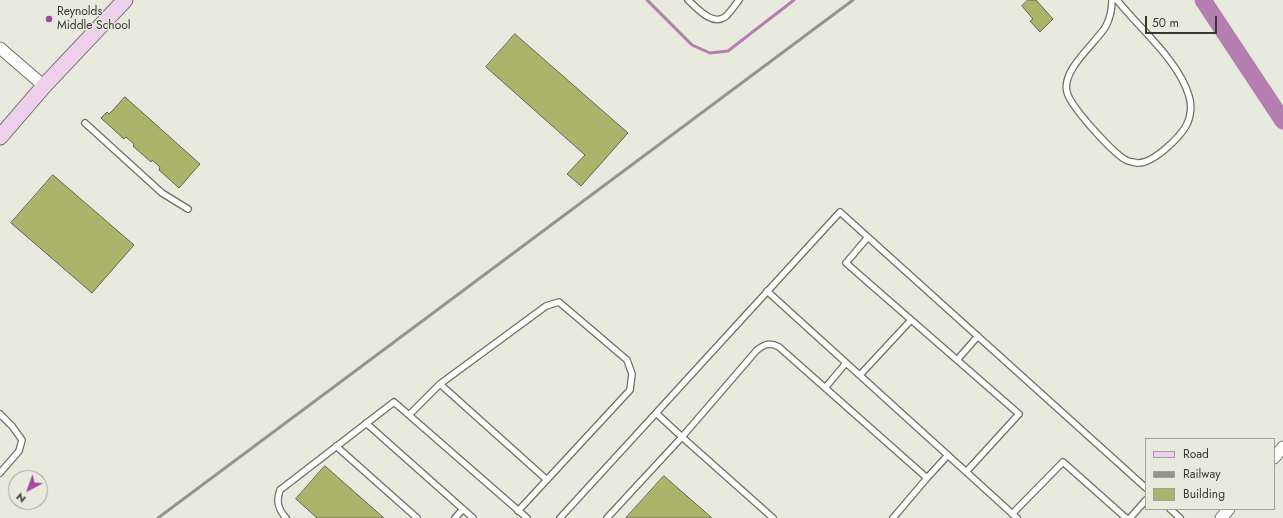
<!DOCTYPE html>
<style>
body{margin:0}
#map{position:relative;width:1283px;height:518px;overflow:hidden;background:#e8eade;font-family:Jost,sans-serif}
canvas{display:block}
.legend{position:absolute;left:1145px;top:438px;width:130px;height:72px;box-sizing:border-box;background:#e8eade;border:1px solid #a1a39a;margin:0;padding:5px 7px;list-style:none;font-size:12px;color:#373833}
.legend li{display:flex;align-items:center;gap:8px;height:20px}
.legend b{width:20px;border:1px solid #a1a39a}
.north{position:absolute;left:8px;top:470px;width:40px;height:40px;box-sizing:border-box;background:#e8eade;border:1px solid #a1a39a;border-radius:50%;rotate:221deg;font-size:11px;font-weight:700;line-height:16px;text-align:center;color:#373833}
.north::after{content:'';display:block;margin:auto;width:14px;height:18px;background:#aa43a6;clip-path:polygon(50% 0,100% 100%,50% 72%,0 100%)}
.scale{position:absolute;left:1145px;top:16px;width:72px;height:18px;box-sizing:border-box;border:2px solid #373833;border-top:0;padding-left:5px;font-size:12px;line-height:14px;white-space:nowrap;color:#373833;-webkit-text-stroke:3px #e8eade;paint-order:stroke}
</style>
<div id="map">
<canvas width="1283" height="518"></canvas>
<ul class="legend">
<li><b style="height:5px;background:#eed0ec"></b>Road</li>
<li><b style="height:5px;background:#94968d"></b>Railway</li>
<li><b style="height:11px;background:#acb36b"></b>Building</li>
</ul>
<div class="north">N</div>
<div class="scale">50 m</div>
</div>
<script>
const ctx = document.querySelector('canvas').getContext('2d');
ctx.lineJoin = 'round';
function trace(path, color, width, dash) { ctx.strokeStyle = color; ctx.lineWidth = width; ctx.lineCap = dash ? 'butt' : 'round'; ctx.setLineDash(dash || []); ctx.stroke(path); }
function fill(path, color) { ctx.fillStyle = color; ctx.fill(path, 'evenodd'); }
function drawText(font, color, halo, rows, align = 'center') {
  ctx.font = font + ' Jost,sans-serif'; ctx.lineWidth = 3; ctx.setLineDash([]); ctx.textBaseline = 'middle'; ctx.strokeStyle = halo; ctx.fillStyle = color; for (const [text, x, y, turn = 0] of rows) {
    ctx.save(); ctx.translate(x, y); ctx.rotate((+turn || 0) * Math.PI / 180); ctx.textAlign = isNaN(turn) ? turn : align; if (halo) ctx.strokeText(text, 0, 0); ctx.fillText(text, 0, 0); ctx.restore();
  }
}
trace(new Path2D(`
 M647,0L692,45L710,53L728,51L794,0`), '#b57eb0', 3);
trace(new Path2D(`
 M1203,0L1283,121`), '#b57eb0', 17);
const building = new Path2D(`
 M1028,0H1036L1053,19L1040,32L1030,21L1033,19L1022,6Z
 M515,34L628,133L581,186L567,174L585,155L486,67Z
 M125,97L200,164L179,188L159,170L160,167L152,160L151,162L133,146L134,144L126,137L124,139L101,118L107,112L109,114Z
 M53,175L134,245L92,293L11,223Z
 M325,466L384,518H317L296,499Z
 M664,476L712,518H626Z`);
fill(building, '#acb36b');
trace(building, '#626459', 1);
const lane = new Path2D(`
 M688,0C697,8 712,26 725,17C730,13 735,5 739,0
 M1112,0C1112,9 1110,18 1106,26C1096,43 1061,70 1067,92C1070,106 1115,156 1128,161C1131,162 1135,162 1137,163C1153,164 1179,138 1186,126C1191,117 1192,105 1189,96C1179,61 1140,29 1117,0
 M85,123L162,193L188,209
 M868,237L846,263L1019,414L966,472
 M767,291L1017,518
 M957,360L978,336
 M860,375L911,320
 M440,384L547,480
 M825,388L846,363
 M656,413L682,437L757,350C765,344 770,342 779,347L927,478L948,455
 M0,414L12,426L22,440L19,451L0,473
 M409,415L440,384L546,306L559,302L627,360L632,374L630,390L518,511
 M366,423L473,518
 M336,446L417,518
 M1170,509L1180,518
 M1012,514L1063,462L1126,518
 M286,518C278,509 276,501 280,490L394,402L527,518
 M455,518L463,509
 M560,518L840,212L1146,488
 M607,518L682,437L773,518
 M893,518L927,478
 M1130,518L1146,500`);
const street = new Path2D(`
 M0,48L44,86
 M1274,458L1283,447
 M1221,518L1229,509`);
const secondary = new Path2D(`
 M0,137L44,86L125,0`);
trace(lane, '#6e7065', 8);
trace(street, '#6e7065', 13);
trace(secondary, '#6e7065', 17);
trace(lane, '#fff', 5.5);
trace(street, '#fff', 11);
trace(secondary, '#eed0ec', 15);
trace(new Path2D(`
 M158,518L853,0`), '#94968d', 3);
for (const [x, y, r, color] of [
 [49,19,4,"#aa43a6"]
]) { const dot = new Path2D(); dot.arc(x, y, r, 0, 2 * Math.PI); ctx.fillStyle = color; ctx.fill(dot); trace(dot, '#e8eade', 1.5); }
drawText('12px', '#373833', '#e8eade', [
 ["Reynolds",57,12],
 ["Middle School",57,26]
], 'left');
</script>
